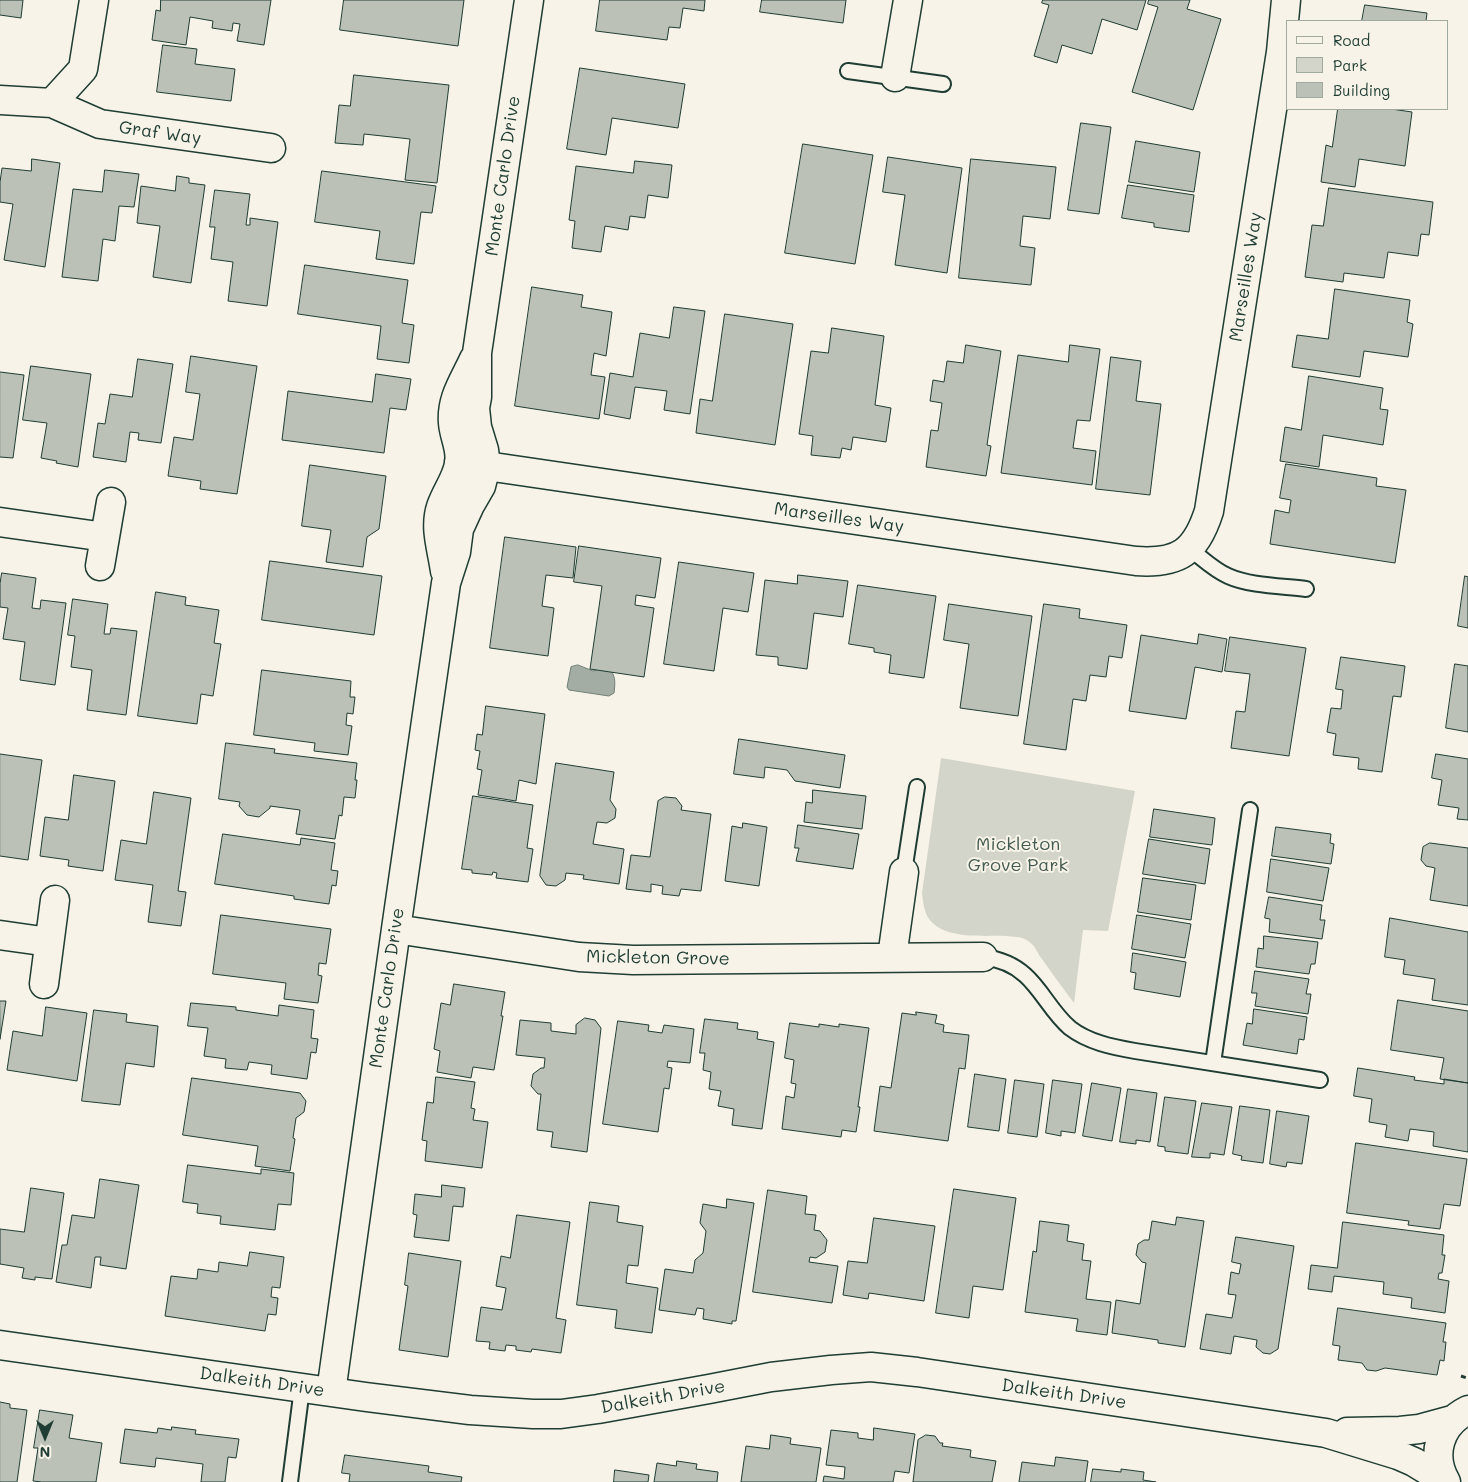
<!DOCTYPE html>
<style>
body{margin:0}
#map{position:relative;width:1468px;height:1482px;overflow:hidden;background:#f7f3e8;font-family:Mali,sans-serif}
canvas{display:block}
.legend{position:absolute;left:1286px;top:20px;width:162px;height:90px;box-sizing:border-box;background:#f7f3e8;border:1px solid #a1aaa0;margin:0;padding:6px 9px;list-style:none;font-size:15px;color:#1f3d34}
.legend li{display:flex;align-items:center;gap:10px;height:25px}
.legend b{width:25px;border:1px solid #a1aaa0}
.north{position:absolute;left:20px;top:1412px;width:50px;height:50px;-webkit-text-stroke:4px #f7f3e8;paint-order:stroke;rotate:180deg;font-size:14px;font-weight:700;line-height:20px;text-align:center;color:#1f3d34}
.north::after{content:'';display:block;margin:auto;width:18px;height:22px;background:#1f3d34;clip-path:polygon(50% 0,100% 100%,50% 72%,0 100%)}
</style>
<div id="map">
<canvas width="1468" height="1482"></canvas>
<ul class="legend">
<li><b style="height:6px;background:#f7f3e8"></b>Road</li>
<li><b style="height:14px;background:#d3d5ca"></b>Park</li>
<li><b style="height:14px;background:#bbc1b6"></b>Building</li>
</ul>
<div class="north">N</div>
</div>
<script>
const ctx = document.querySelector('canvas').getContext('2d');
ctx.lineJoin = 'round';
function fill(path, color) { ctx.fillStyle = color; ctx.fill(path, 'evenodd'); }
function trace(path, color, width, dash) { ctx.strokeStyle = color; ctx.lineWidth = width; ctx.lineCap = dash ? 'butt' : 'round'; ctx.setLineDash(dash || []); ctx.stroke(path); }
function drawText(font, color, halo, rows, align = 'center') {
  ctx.font = font + ' Mali,sans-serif'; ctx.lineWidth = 4; ctx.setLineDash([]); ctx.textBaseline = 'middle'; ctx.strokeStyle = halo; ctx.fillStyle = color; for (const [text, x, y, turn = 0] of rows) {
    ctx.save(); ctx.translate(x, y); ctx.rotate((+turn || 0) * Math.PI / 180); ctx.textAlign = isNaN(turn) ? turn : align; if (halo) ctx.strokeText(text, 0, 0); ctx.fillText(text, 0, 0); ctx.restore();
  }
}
fill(new Path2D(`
 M941,758L1135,791L1108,931L1083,930L1074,1003C1063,988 1052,974 1042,959C1037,953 1035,945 1028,941C1022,936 1013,937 1006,936C982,935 945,940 929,919C924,912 923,901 922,893Z`), '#d3d5ca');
const water = new Path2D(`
 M578,665L593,671L600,669L611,671C616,677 615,685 614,693L609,696L569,690L567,687L571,667Z`);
fill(water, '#a4ada3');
trace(water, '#6f8077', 1);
const building = new Path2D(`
 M0,0H23L21,18L0,15Z
 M161,0H271L264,45L237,41L240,24L233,23L232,31L212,28L213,21L190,17L186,45L152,40L156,10L160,11Z
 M344,0H464L458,46L340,30Z
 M600,0H705L704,11L683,8L680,28L669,27L667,40L596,31Z
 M762,0H846L843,23L760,12Z
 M1043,0H1146L1137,30L1102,19L1092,54L1062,45L1057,63L1034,56L1049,5L1042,3Z
 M1149,0H1190L1187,9L1221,19L1193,110L1132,92L1158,7L1148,4Z
 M1365,5L1427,13L1426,21H1362Z
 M163,45L197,49L195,64L235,69L231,101L157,92Z
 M580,68L685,84L678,128L612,118L606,155L567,149Z
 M354,75L449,85L437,183L405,180L410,139L364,134L363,145L335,143L339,105L350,106Z
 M1338,109H1391L1412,112L1405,166L1359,159L1355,187L1321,182L1326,145L1332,147Z
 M1081,123L1111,127L1099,214L1068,210Z
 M1136,141L1200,152L1194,192L1129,182Z
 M803,144L873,155L855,264L785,253Z
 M888,157L962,168L947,273L895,265L905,195L883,192Z
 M32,159L60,163L45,267L4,260L13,204L0,202V182L2,168L31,171Z
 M971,159L1056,167L1050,219L1023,216L1020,246L1035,248L1031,285L959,278Z
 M635,161L672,165L668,198L648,195L645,218L630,216L628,230L605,226L601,252L572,248L575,221L569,220L576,166L633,173Z
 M105,170L139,174L134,207L119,206L115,241L103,239L98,281L62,277L73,189L102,192Z
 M322,171L436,186L432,213L421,212L414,264L376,259L380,231L315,222Z
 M177,176L189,178V183L205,185L191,283L153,277L160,226L137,223L141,186L175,191Z
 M1128,185L1194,195L1189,232L1154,227V223L1122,218Z
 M1329,188L1433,202L1429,235L1421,234L1418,256L1388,252L1384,278L1344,273L1343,282L1305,277L1312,225L1323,226Z
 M215,190L250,194L246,225H250V218L278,222L267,306L228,301L233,262L211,259L215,227H210Z
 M305,265L408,280L402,323L414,325L409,363L377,359L381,326L298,314Z
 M532,287L583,295L581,307L612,312L606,356L594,353L591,375L605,377L599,419L515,406Z
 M1335,289L1410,300L1407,322L1413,324L1408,357L1364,351L1360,377L1292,367L1297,335L1328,339Z
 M674,307L705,311L690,414L664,410L667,391L635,387L630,419L604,414L610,373L633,377L640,333L669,338Z
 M725,314L793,324L775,445L696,433L700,399L712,401Z
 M832,328L884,336L875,405L891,408L886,442L853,437L851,450L842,448L840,458L811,455L813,436L799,434L811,351L828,353Z
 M966,345L1001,351L987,445L991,446L986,476L926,467L931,430L938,431L942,403L930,401L933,380L944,382L947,361L963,363Z
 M1070,345L1100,349L1090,421L1077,420L1073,448L1096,451L1092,485L1001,473L1018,355L1068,362Z
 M191,356L257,366L237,494L200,489L201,481L168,476L174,437L193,440L200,394L186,392Z
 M1111,357L1141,361L1136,401L1161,404L1150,495L1096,489Z
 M138,359L173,364L161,443L138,440L139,433L130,432L126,462L93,457L98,423L105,424L110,394L132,397Z
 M31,366L91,374L78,467L56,463L57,461L41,458L47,423L23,420Z
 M0,372L24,375L13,458L0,457Z
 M376,374L411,379L406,410L390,408L384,453L282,440L288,391L372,402Z
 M1309,376L1383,388L1380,409L1388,410L1383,445L1323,435L1319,467L1280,461L1285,427L1301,430Z
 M1286,464L1377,478L1376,486L1406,490L1395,563L1270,544L1275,510L1289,513L1291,500L1280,498Z
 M310,465L386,476L379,529L367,537L363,567L326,562L331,530L302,526Z
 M505,537L576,547L573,578L546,575L542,606L554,608L548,656L490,648Z
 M579,546L661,558L655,598L636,595L635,605L654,608L644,677L590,669L602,586L574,582Z
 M270,561L382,576L374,635L262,620Z
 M679,562L754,573L748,612L723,608L714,671L664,664Z
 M2,573L36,578L32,608L40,609L41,600L66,603L55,685L20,680L25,642L3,639L8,608L0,607V584Z
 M798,575L848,581L843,617L814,613L807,669L778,665V657L756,655L765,580L797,584Z
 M1465,576L1468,577V628L1458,626Z
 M858,585L936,596L924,678L889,673L891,655L874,652V648L849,644Z
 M156,592L186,597L185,605L219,610L214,643L221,644L213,696L201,694L197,724L138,716Z
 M73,599L108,604L104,634H110L111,628L137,631L126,715L87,710L92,670L71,667L75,636L68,635Z
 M949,604L1032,616L1018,716L960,708L969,644L944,640Z
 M1044,604L1080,609L1079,618L1127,625L1122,658L1109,656L1106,677L1090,675L1086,701L1073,699L1066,750L1024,744Z
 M1199,634L1227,639L1222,672L1195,667L1186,719L1129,711L1141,635L1197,644Z
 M1230,637L1306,648L1289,756L1231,748L1236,711L1245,712L1250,674L1225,671Z
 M1341,657L1405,666L1401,697L1393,696L1382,772L1358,769L1359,758L1333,755L1336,734L1327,732L1331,708L1341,709L1343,690L1336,689Z
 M1455,664L1468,666V732L1446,728Z
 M262,670L351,681L350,697H355L353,714L347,713L346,725L352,726L348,755L314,751L315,743L254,735Z
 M486,706L545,714L536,784L519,780L516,801L478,795L482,770L477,769L480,751L475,750L477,734L482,735Z
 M739,739L845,755L840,788L795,781L787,770L765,767L764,778L734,774Z
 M226,743L275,749L274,753L357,763L355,780H357L355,798L344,797L342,816L339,815L335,839L296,834L300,810L270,806V808L259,817L247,815L239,806L240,802L219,799Z
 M0,754L42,760L28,860L0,856Z
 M1436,754L1468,759V820L1457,819L1459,808L1438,805L1442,780L1432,778Z
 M556,763L614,772L610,800L616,809L615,818L607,823L597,822L593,844L624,849L619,884L583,879L584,875L566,873L565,880L556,886L546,885L540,876Z
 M74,775L115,781L103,871L68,866L69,860L40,856L45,817L68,820Z
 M813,790L866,796L862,829L804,822L806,802L812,803Z
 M154,792L191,798L178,891L186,892L181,926L148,922L153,885L115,880L121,840L146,844Z
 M473,796L533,805L527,848L533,849L528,882L496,878L497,873L493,872L492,875L472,873V870L462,869Z
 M665,797L676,798L682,806L681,810L711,814L701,891L681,889L679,896L662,894L663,886L651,884V892L626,889L631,855L650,857L658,801Z
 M1154,809L1215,818L1212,845L1150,837Z
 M743,823L767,827L759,886L725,881L732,826L742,828Z
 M798,825L859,834L853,869L796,861L799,848H795Z
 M1276,827L1331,834L1330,843L1334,844L1331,864L1272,856Z
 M223,834L300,845L301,838L335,843L331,870L338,871L336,886L332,885L329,904L294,899V896L215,884Z
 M1149,839L1210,849L1205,884L1143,874Z
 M1430,843L1468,848V906L1430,900L1435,868L1426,866L1421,860L1423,847Z
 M1271,859L1329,868L1323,901L1267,892Z
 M1143,878L1196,885L1191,920L1138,912Z
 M1269,897L1322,905L1320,920H1325L1322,939L1269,932L1270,919L1265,918Z
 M221,915L331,929L326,964L319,963L318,975L322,976L318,1003L284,999L286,983L213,974Z
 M1137,915L1191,924L1185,958L1132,949Z
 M1390,918L1468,932V1005L1432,1000L1435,979L1403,974L1405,960L1385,957Z
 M1264,936L1318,942L1315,964H1311L1309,974L1256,967L1258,948L1263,949Z
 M1133,953L1186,962L1180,997L1134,989L1136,973L1131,972Z
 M1255,971L1309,979L1306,994H1311L1308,1014L1255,1006L1257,993H1252Z
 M454,984L505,992L501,1016H503L494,1070L473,1067L471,1078L437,1072L440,1051L434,1049L441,1003L450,1005Z
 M1398,1000L1468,1011V1083L1440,1079L1444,1058L1391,1050Z
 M0,1001H6L0,1039Z
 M191,1003L236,1007V1010L278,1016L279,1005L314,1010L311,1038L318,1039L316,1053L311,1052L307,1079L271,1074L272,1065L249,1062L247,1070L225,1068L226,1059L204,1056L208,1028L188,1026Z
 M46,1007L87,1013L77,1081L7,1070L13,1031L42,1036Z
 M1254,1009L1307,1017L1304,1040L1299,1039L1297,1054L1243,1045L1247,1023L1252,1024Z
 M94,1010L127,1014L126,1022L158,1026L154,1067L126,1063L120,1105L82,1101Z
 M916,1012L937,1015L935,1023L944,1025L943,1032L969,1035L965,1069L959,1068L948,1141L874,1131L880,1086L891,1088L902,1013L916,1015Z
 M585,1018L595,1020L601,1028L587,1152L551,1147L553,1132L537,1130L541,1094H538L531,1086L533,1074L541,1068H544L545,1058L516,1055L520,1020L551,1023V1031L576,1034V1025Z
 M705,1019L738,1023L737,1029L758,1032L757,1039L774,1042L762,1129L732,1125L734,1109L718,1106L721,1091L709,1089L711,1072L703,1070L705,1053H700Z
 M618,1021L649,1025L648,1031L662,1033L664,1025L694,1029L690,1063L668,1061L667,1067L672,1068L669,1089L664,1088L658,1132L603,1124Z
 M790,1023L819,1027V1024L839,1027V1024L869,1028L858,1107H860L856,1132L842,1130L841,1137L782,1129L786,1096L794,1098L796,1084L791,1083L794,1060L785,1058Z
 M1358,1068L1415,1077L1414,1080L1444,1084V1079L1468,1083V1152L1433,1146L1434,1132L1410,1129L1408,1141L1385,1137L1387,1125L1369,1122L1372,1099L1354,1096Z
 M975,1074L1006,1079L999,1131L968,1127Z
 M436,1077L475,1082L471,1108L475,1109L473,1120L488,1122L482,1168L425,1161L427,1141L422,1140L427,1102L433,1103Z
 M192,1078L300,1093L306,1101L304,1112L296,1118L293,1138L295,1139L290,1171L255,1166L258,1146L183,1135Z
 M1015,1080L1044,1084L1037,1137L1008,1133Z
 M1053,1080L1082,1084L1075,1133L1061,1131V1136L1046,1133Z
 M1092,1083L1121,1088L1112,1141L1083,1136Z
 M1128,1089L1157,1093L1150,1142L1136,1140V1144L1120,1142Z
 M1165,1097L1196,1101L1188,1154L1165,1151V1147L1158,1146Z
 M1202,1103L1232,1107L1224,1155L1210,1153V1158L1192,1157Z
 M1240,1106L1270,1110L1263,1163L1241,1160L1242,1156L1233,1154Z
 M1277,1111L1309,1116L1302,1164L1287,1162L1286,1167L1270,1164Z
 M1356,1143L1467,1159L1460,1206L1444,1204L1440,1229L1408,1225L1409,1221L1347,1213Z
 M188,1165L261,1174V1169L294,1173L291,1205L278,1204L275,1230L220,1224L221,1216L197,1213L198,1204L183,1202Z
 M100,1179L139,1185L126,1269L100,1265L101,1257H95L91,1288L56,1282L62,1245H67L72,1215L94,1218Z
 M442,1185L465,1188L463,1207L453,1206L449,1241L414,1237L417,1215L413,1214L415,1194L441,1197Z
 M31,1188L64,1193L52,1279L35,1277V1280L22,1278L24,1268L0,1264V1229L24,1232Z
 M954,1189L1016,1198L1003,1290L973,1286L969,1318L936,1313Z
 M768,1190L807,1196L805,1214L816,1215L814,1230L820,1231L827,1240L825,1252L816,1258L810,1257L809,1262L838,1266L832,1303L753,1292Z
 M727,1199L754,1203L736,1321H732V1324L703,1319L704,1309L697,1308L695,1315L659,1310L665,1269L693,1273L695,1260L703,1253L706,1231L700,1223L703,1204L726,1208Z
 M590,1202L619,1206L617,1222L643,1226L638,1266L628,1265L626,1283L658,1288L652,1333L615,1328L617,1310L577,1305Z
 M517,1215L570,1222L556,1318L566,1320L561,1353L532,1349L531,1352L516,1350V1346L506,1345L505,1351L489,1349L490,1342L476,1341L481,1307L502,1310L506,1288L496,1286L501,1256L510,1258Z
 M1177,1217L1204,1221L1185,1347L1158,1343V1340L1112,1333L1116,1300L1140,1304L1146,1263L1142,1262L1136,1255L1138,1244L1144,1240H1149L1152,1221L1175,1225Z
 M874,1218L935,1226L924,1301L869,1293L868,1299L843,1295L848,1261L867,1263Z
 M1040,1221L1069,1225L1067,1241L1084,1244L1082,1260L1091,1261L1086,1299L1111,1302L1107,1335L1076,1331L1078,1319L1025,1312L1033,1251L1036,1252Z
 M1343,1222L1444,1235L1442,1255H1445L1442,1273H1439L1438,1279L1449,1281L1445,1313L1411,1308L1412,1298L1383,1294L1384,1282L1334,1276L1332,1292L1308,1289L1311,1265L1337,1268Z
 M1236,1237L1294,1246L1278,1349L1270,1354L1263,1353L1256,1347L1257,1340L1234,1336L1231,1354L1200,1349L1206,1314L1232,1318L1236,1295L1228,1294L1231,1272L1239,1274L1241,1264L1232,1262Z
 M250,1252L284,1257L280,1288L272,1287L271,1297L278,1298L276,1315L268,1314L265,1331L165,1316L171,1276L197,1279L198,1269L218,1272L219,1262L247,1266Z
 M409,1253L461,1261L448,1357L399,1350L408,1286L405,1285Z
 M1338,1308L1446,1323L1443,1342H1446L1444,1361L1440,1360L1437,1375L1385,1368L1376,1371L1367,1370L1362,1363L1338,1360L1340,1346L1333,1345Z
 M0,1402L10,1404V1408L27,1410L17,1482H0Z
 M40,1410L73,1415L69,1438L102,1443L96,1482H42L33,1481L38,1448H34Z
 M172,1427L196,1430L195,1434L239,1439L236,1458L228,1457L225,1482H201L203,1464L156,1458L155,1467L120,1463L125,1429L157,1433L158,1428L171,1430Z
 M874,1428L915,1434L909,1473L895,1471L893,1482H823L824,1476L844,1479L845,1467L826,1465L831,1430L858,1433V1438L873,1440Z
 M771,1435L791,1438L790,1444L821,1448L816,1482H741L746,1446L769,1449Z
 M926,1435L935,1436L940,1443H943L942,1446L971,1450L970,1457L996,1461L992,1482H913L918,1440Z
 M345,1455L429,1466L428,1472L462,1477L461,1482H349L350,1474L342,1473Z
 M1056,1457L1088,1461L1085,1482H1019L1022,1462L1054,1466Z
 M677,1461L697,1464L696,1469L718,1472L717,1482H654L657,1463L676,1466Z
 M1093,1469L1121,1472V1469L1144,1472L1143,1480L1156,1482H1091Z
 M615,1470L649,1475L648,1482H614Z`);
fill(building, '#bbc1b6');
trace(building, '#1f3d34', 1);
const lane = new Path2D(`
 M848,71L943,84
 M1190,549C1202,558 1214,570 1228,576C1250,586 1282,586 1306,589
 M904,872L917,787
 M983,957C999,959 1013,964 1025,975C1042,990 1052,1013 1070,1028C1088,1042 1112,1047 1135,1051L1320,1080
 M1213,1063L1250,810
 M290,1482L302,1388`);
const street = new Path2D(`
 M895,77L908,0
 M0,100L52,103L83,69L94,0
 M52,103L100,124L271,148
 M459,462L1136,561C1179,564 1196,552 1209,511L1281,52L1286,0
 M0,522L105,537
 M100,566L111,502
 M445,571C442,549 434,528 441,507C446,492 456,480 459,464C462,450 454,437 453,423C451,398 464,381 474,359
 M396,929L579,957L633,960L983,957
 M0,935L49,942
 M892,957L904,872
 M44,984L55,900
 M0,1345L366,1397L470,1410L533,1414H561L598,1409L709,1389L771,1377L831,1370L871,1367L917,1372L1326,1433L1398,1455L1414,1462L1445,1481
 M331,1392L396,929L446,583L456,552L459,529L470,505L481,486L486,466L484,450L477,427L475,408L477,397V353L529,0
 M1347,1432L1400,1431L1419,1429L1452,1420
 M1446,1482C1430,1454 1440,1424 1468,1410`);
trace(lane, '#1f3d34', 18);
trace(street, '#1f3d34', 31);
trace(new Path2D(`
 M1461,1376L1467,1378`), '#1f3d34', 3, [5, 4]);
trace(lane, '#f7f3e8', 14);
trace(street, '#f7f3e8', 28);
drawText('18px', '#1f3d34', '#f7f3e8', [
 ["Graf Way",160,133,8],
 ["Monte Carlo Drive",503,176,-82],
 ["Marseilles Way",1246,277,-81],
 ["Marseilles Way",839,518,8],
 ["Mickleton Grove",658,958,1],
 ["Monte Carlo Drive",387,988,-82],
 ["Dalkeith Drive",262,1382,8],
 ["Dalkeith Drive",1064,1394,8],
 ["Dalkeith Drive",663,1397,-10]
]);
drawText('18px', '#435b52', '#f7f3e8', [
 ["Mickleton",1018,844],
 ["Grove Park",1018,865]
]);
</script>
